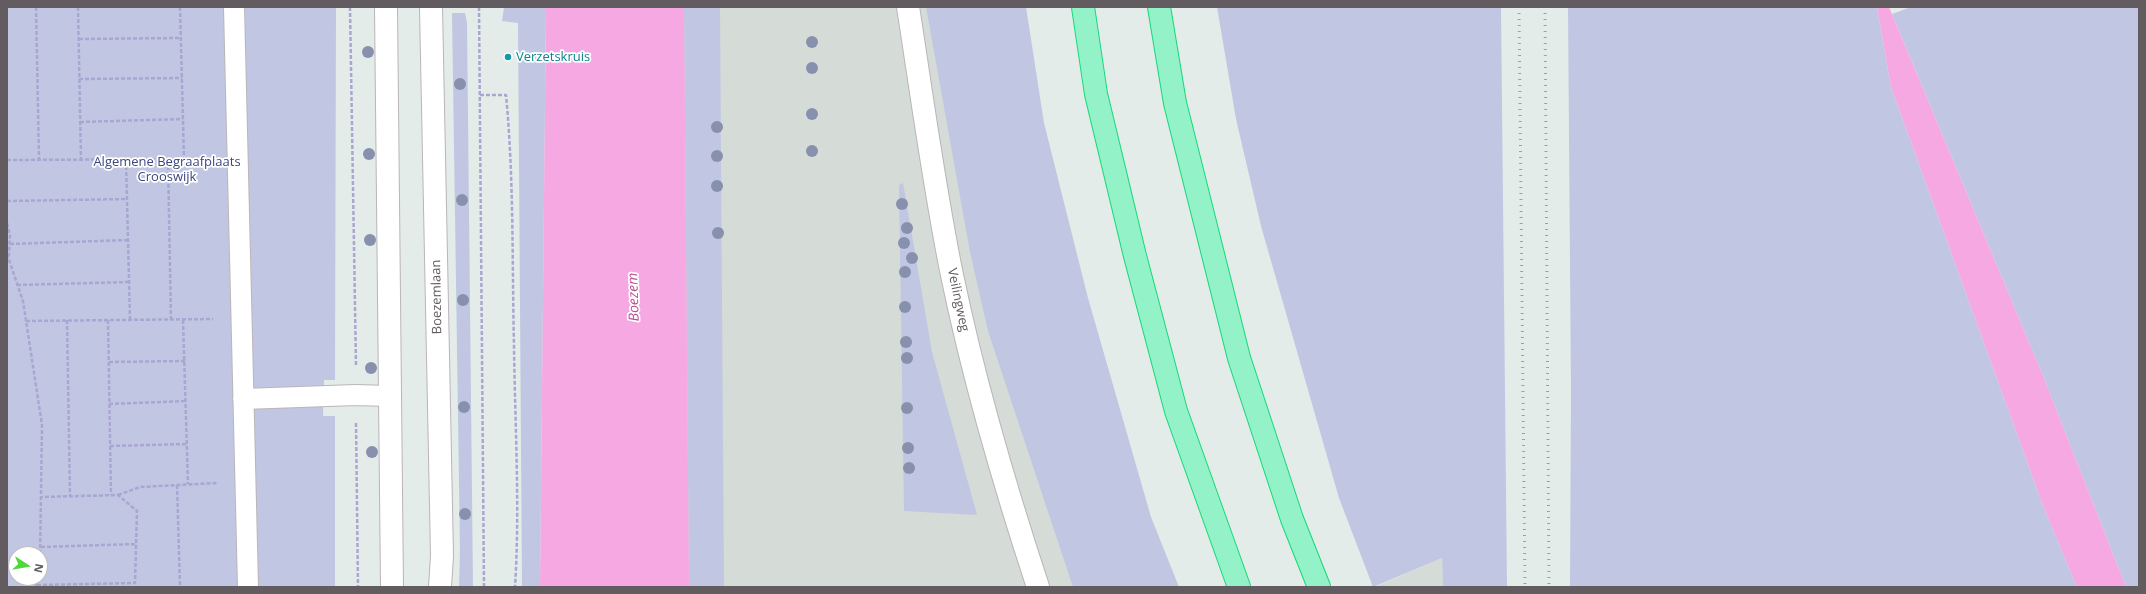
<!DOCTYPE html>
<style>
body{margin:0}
#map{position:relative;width:2146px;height:594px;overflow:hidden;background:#e3ece8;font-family:"Open Sans",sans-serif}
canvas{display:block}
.frame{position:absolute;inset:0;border:8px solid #625b5f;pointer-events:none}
.north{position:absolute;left:8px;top:546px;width:40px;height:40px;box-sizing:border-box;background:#fff;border:1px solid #c0bdbf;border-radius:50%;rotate:102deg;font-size:11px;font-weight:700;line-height:16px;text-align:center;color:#625b5f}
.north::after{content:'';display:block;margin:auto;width:14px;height:18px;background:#4ed83c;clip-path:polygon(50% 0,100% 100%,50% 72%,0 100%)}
</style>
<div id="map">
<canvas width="2146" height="594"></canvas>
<div class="frame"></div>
<div class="north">N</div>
</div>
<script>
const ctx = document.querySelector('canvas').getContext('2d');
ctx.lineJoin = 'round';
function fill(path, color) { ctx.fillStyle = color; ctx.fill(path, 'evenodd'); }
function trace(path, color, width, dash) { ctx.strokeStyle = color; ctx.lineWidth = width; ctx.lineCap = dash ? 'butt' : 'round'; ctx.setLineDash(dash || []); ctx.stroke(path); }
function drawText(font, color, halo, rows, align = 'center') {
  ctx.font = font + ' "Open Sans",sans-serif'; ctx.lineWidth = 3.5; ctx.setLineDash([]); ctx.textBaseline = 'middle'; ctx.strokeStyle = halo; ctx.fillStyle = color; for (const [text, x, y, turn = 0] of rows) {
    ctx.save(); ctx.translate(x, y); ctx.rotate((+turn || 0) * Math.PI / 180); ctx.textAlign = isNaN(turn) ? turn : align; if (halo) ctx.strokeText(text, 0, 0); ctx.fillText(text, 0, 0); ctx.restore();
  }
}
fill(new Path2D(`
 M651,7H1002L1167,587H623Z
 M1442,558L1443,587H1375Z`), '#d5dbd7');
fill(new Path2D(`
 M7,7H336L335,380H324L323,416H335V587H7ZM16,554H40V578H16Z
 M504,7H546L540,587H522L518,23L502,21Z
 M684,7H720L724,587H689Z
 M926,7H1026L1044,123L1088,298L1151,517L1179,587H1073L988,331L970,252Z
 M1217,7H1442V29V7H1501L1507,587H1443L1442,558L1373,587L1339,498L1261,226L1236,119Z
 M1568,7H1877L1891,87L2045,511L2077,587H1570L1571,392Z
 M1911,7H2139V587H2126L2043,376L1892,14Z
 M452,13H465L467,23L473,587H459L460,551Z
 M903,183L932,352L977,515L904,511L899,185Z`), '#c1c7e2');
fill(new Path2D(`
 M546,7H684L689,587H540Z
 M1877,7H1889L2043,376L2126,587H2077L2045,511L1891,87Z`), '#f6a8e3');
const lane = new Path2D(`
 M234,7L248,587
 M243,399L356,395L389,396`);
const secondary = new Path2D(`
 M386,7L392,587
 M431,7L442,556L440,587
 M908,7C922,96 934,187 952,275C974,381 1004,484 1038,587`);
const highway = new Path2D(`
 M1083,7L1096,94L1135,256L1176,411L1239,587
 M1159,7L1175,103L1239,358L1292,519L1319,587`);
trace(lane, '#bcb5b9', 22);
trace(secondary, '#bbb4b8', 24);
trace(highway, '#15d977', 24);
trace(new Path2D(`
 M36,7L39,160
 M78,7L81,160
 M180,7L184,159
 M350,7L356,366
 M479,7L484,587
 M79,39L180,38
 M79,79L182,78
 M480,95H506C514,179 512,262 514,346C515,426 520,507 515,587
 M80,122L183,119
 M7,160L210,159
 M126,160L130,320
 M168,160L171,320
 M7,201L127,199
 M7,223L10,235L9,256
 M10,244L128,240
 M7,254L23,301L42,425L40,558
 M17,285L129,282
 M67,320L70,496
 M108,320L111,495
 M183,320L188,484
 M26,321L213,319
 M109,362L185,361
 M109,404L186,401
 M356,423L358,587
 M110,446L187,444
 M177,485L180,587
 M118,495L140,487L217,483
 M41,547L135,544
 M37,585L135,583L137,511L118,495L42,497
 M36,587L38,578`), '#a9a6d2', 2.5, [4, 2]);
trace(lane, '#fff', 20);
trace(secondary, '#fff', 22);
trace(highway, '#93f2c8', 22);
trace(new Path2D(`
 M1519,7L1525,587
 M1545,7L1549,587`), '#a19ea0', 3, [1, 5]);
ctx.fillStyle = '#8791ae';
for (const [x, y] of [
 [812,42],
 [368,52],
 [812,68],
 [460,84],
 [812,114],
 [717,127],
 [812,151],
 [369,154],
 [717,156],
 [717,186],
 [462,200],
 [902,204],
 [907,228],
 [718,233],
 [370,240],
 [904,243],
 [912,258],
 [905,272],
 [463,300],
 [905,307],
 [906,342],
 [907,358],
 [371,368],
 [464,407],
 [907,408],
 [908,448],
 [372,452],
 [909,468],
 [465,514]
]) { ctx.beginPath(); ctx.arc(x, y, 6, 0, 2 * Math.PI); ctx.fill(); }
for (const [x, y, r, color] of [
 [508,57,4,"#0f9aa8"]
]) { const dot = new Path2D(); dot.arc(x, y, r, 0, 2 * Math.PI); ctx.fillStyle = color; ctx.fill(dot); trace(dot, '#fff', 1.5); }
drawText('13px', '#0d838f', '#fff', [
 ["Verzetskruis",516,57]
], 'left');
drawText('13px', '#3c467f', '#fff', [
 ["Algemene Begraafplaats",167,162],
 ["Crooswijk",167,177]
]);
drawText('13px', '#625b5f', '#fff', [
 ["Boezemlaan",437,297,-91],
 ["Veilingweg",958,300,78]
]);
drawText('italic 14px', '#b74e95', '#fff', [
 ["Boezem",634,297,-92]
]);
</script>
